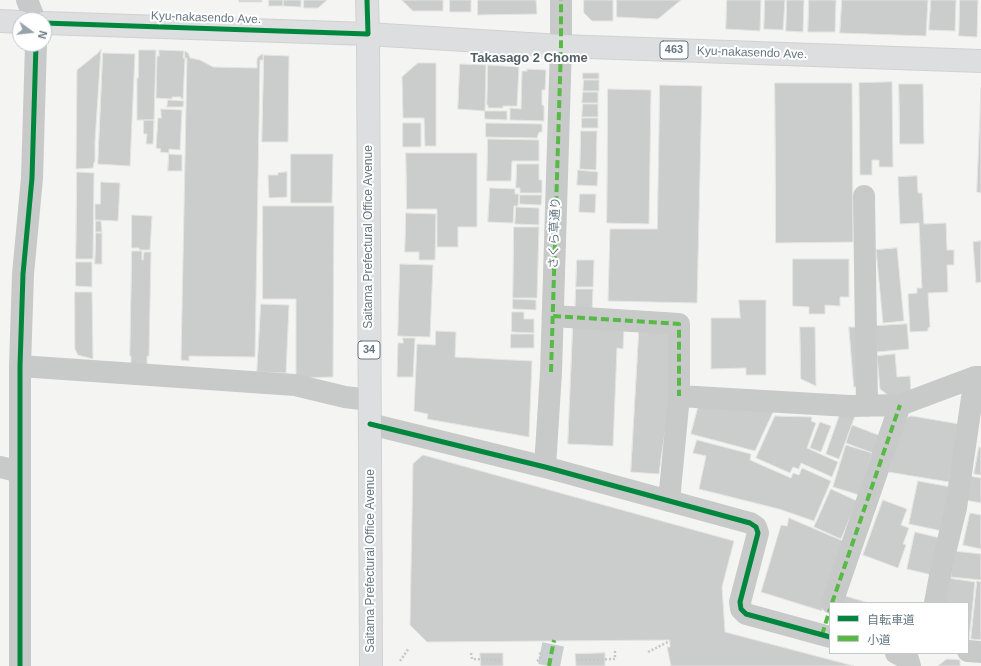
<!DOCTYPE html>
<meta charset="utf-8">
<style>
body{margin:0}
#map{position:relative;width:981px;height:666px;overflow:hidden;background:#f4f4f3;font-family:Helvetica,"Noto Sans JP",sans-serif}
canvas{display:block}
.legend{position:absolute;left:829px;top:602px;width:140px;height:52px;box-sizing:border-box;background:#fff;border:1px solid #c1c9cd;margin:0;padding:5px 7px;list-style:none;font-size:12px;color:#657782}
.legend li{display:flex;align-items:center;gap:8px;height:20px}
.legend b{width:20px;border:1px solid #c1c9cd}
.north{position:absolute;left:12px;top:12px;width:40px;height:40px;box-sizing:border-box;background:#fff;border:1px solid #c1c9cd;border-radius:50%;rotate:105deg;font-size:11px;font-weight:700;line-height:16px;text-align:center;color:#657782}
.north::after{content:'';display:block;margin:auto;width:14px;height:18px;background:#97a3aa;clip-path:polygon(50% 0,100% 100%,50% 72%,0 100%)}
</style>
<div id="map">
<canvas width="981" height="666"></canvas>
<ul class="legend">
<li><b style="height:5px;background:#00873e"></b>自転車道</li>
<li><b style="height:5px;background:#58b947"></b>小道</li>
</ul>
<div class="north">N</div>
</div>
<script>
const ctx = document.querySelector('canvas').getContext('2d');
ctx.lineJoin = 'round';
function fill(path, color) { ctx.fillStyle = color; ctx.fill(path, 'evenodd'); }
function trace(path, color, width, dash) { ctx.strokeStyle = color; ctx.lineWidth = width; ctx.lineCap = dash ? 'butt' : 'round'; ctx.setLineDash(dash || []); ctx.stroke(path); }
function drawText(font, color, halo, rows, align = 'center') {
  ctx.font = font + ' Helvetica,"Noto Sans JP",sans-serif'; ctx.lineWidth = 4; ctx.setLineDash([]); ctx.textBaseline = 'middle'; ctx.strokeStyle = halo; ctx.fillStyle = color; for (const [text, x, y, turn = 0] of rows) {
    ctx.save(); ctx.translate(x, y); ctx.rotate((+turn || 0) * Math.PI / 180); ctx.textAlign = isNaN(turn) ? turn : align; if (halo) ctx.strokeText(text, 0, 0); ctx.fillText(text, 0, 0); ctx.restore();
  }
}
const building = new Path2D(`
 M239,0H262V2H239Z
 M269,0H283V6H269Z
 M284,0H301V7L283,6Z
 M304,0H327L318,8H304Z
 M402,0H443V11H413Z
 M450,0H471V12H450Z
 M478,0H536L537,14L478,15Z
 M584,0H613V21H592L584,13Z
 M617,0H681L658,19L617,17Z
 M727,0H761L760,31L726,29Z
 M765,0H785L783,30L764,29Z
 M787,0H804L803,32L786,31Z
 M809,0H836L835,32H808Z
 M842,0H928L926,36L840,33Z
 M931,0H956L955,31L929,30Z
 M960,0H978L977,37L959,36Z
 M101,49L95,142V162H94L93,168L76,169L77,70L98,53Z
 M139,50H156L154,120H137V78H138Z
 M159,50L184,51L183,58H185L183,99H181V97H172V99L156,98L157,56H159Z
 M185,51L188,53L190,58L200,60L213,67L257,68V59L259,56L263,54V60H260L255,357L189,356V361L181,360L187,58H185Z
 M103,53L135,54L130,166L98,164Z
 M264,55L289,56L288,142H262Z
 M418,63H436V146H425L424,118H403L402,77Z
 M460,64L486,65L485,111L458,109Z
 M488,65L519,67L517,106H503V108H488V105H487Z
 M527,69L546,70L545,90H542V105L544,106V121L510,120V108L521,109L522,71H527Z
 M583,73H599V79H583Z
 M584,80H599V91H583Z
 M892,82L893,167H879V160H872V175H860L859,83Z
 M775,83H852L853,242L776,243Z
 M899,84H923L924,144H900Z
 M660,85L702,86L697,303L608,301L610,229H657Z
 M981,88V193L977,192Z
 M608,89L651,90L649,224L607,223Z
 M583,92H598V103H582Z
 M168,100L184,101L183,107H167Z
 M583,104H598V117H582Z
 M161,109L182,110L180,150L169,149V153L160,152L161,149L156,148L158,118H161Z
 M485,111H507V120L485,119Z
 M582,118H598V128H582Z
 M144,120H154L153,144H146L147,134H144Z
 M403,123H421V147H403Z
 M486,123L542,124V132H539L537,138L486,137Z
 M581,131H597L596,170L580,169Z
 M488,139L539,140V161H512L511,181H487Z
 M406,153H477V227H458V247H437V209H407Z
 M169,154L182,155V171H168Z
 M291,154H333L332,203H291Z
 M517,164H539V180H542V193H520V188H516Z
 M578,170L598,172L597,186L577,185Z
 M77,172L94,173L93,259H76Z
 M287,172V197L269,198L268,175H278V173Z
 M917,176L918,193H922L924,224L946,223L947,250H954V265H947L948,292L928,293L930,327L928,328V331L910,332L908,294L917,293V288H922L919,223L900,224L898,177Z
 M101,182L120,183L118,221L95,220V204H100Z
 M490,188L515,189V194H519L518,206H514L513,223L488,222Z
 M580,194H596L595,213L579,212Z
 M520,195H542L541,205L520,204Z
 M263,206H334L333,377L296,378V299H263Z
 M516,207L539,208V225L515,224Z
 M406,213L436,214L435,260H419V252H405Z
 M132,215L152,216L150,250H139V248H132Z
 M96,221H101L102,232H96Z
 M514,227H539L537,298H513Z
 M96,233H102V264H95Z
 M981,241V282L976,283L973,242Z
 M897,248L904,321L883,323L876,250Z
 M132,251H142V260H143L144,252H151L149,356H147V367H131V356H130Z
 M793,259H849V297H840V306L825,305V314H809V307L793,306Z
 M577,260H594L593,287H576Z
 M76,262H92V287L76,286Z
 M400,264L433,265L430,337L398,336Z
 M576,289H593L592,313L575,312Z
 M75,292H92L93,359L78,355L75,349Z
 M513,299L536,300V310L513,309Z
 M739,300H766V375H746V368L711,369V318H740Z
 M261,304L289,305L286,373L257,372Z
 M512,312H524V319H534V333L512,332Z
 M907,324L909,349L877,352L875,326Z
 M573,325L624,330L623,349L617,348L613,446L568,444Z
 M800,327H815L816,386L801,379Z
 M849,327H862L867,386L854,387Z
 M436,331L456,332L455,357L532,361L529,437L427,419L428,414L414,411L417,344L435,345Z
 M639,331L673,333L667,421L661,458L659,474L631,472Z
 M511,334H534V348H511Z
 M403,338H415L413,377H397L398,343H403Z
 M895,354L897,377L910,376L911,393L889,396L880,389L877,356Z
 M699,404L775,408L755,451L691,434Z
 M841,411L855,416L839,459L826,454Z
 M775,416L812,417L811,421L816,423L807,448L838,462L832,477L801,463L799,469L793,467L790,473L756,458Z
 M912,416L959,424L949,482L888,472L904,421L908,417Z
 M820,422L831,426L821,452L810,448Z
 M852,425L881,436L875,454L846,443Z
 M697,440L751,454L750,460L791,478L793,473L799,475L802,468L831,481L814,521L779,509L699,489L706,456L693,453Z
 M846,445L872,453L859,495L833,487Z
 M979,447L981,448V475L974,474Z
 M423,455L734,541L722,587L725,632L854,666H671L667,647H670V640L427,642L410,625L413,464Z
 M969,476L981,478V503L965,500Z
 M918,481L951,487L942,531L909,524Z
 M831,489L857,501L841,539L814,527Z
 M883,500L907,509L901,525L909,528L903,544L906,545L898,568L863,555Z
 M970,513L981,515V549L963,545Z
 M789,518L843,541L822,611L761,592L781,525L787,526Z
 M915,532L940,538L932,575L907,569Z
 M954,551L981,554V580L951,577Z
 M948,578L975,582L969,641L968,603H944Z
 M977,581L981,582V640L971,639Z
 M842,595L869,603H839Z
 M480,653H503V666H481Z
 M605,653V666H576L575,654Z
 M947,659L960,660V666H938Z`);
fill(building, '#cbcdcd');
trace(building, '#e4e4e2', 1);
trace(new Path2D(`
 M549,666L554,640`), '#c9ced1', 22, [22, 11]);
const major = new Path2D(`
 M0,21L20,22
 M44,23L368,34L371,666`);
const highway = new Path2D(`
 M367,0L368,34L561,46L981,61`);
trace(major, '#d1d1d1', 24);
trace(highway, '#d0d1d1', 24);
trace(new Path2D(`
 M555,641V652
 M648,652L670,641
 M471,653L472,659L502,660
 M577,660L615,659V651
 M400,661L409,648
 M537,661L540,659V652`), '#c6c7c8', 2.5, [2, 2]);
trace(new Path2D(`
 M27,0L35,20
 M864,196L867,406
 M553,316L679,324V396
 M20,366L295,385L345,397L369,400
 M370,424L545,467L750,523L756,527L758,533L740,602L741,609L746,614L830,637
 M0,467L20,472
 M545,467L551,372L561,46V0
 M669,501L679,396L849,406L900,405L975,377H981
 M832,603L900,405
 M935,603L942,565L956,508L975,377
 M968,651L981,652
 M896,653L908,659L910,666
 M20,666V366L23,274L32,178L36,44`), '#c8caca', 22);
trace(major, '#dddedf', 22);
trace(highway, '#dddedf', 22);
trace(new Path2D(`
 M553,316L679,324V396
 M551,372L561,46V0
 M832,603L900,405
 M822,635L830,609
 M549,666L554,640`), '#58b947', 4, [8, 4]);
trace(new Path2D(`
 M44,23L368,34L367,0
 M370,424L545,467L750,523L756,527L758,533L740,602L741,609L746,614L830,637
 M20,666V366L23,274L32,178L36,44`), '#00873e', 5);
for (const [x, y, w] of [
 [674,50,28],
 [369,350,22]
]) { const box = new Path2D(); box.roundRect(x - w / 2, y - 9, w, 18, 3); ctx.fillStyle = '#fff'; ctx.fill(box); trace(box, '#657782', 1); }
drawText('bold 11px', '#657782', null, [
 ["463",674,50],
 ["34",369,350]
]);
drawText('12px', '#657782', '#fff', [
 ["Kyu-nakasendo Ave.",206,18,2],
 ["Kyu-nakasendo Ave.",752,53,2],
 ["さくら草通り",555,233,-88],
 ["Saitama Prefectural Office Avenue",369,237,-90],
 ["Saitama Prefectural Office Avenue",371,561,-90]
]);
drawText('bold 13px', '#536067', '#fff', [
 ["Takasago 2 Chome",529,58]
]);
</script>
